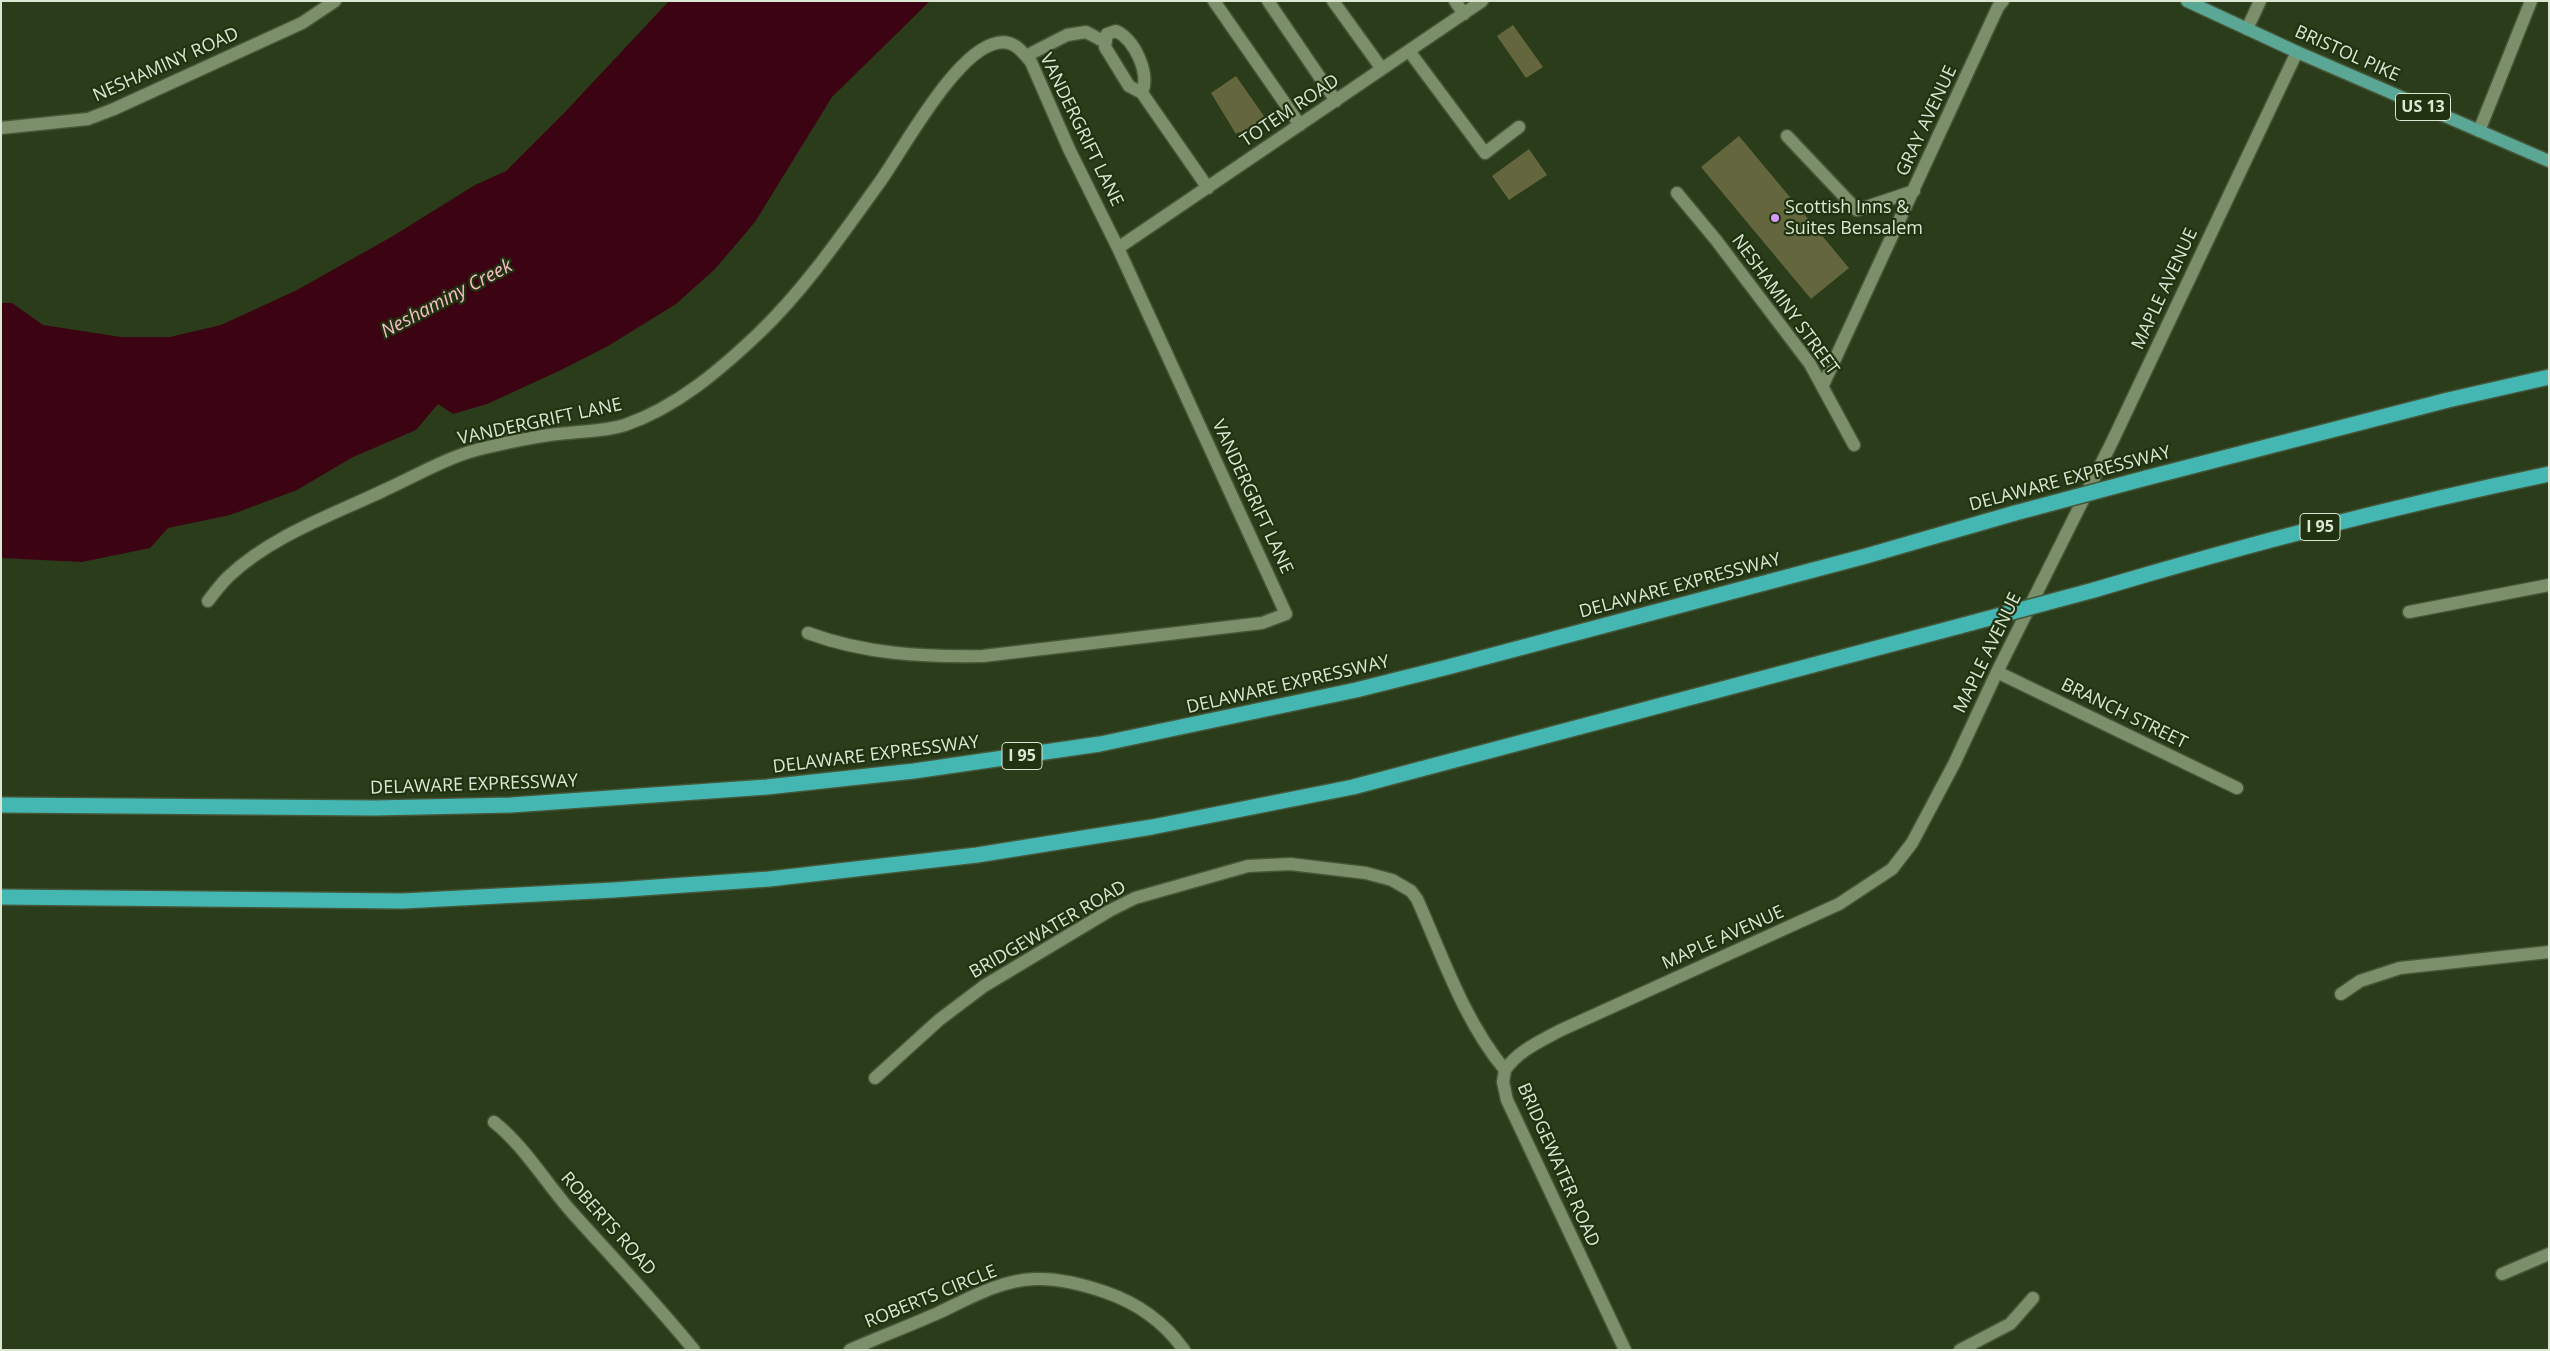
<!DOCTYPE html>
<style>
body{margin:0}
#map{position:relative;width:2550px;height:1351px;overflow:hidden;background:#2a3c1a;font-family:"Open Sans",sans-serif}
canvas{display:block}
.frame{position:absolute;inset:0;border:2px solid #dbe7d3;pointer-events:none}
</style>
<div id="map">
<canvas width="2550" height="1351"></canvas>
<div class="frame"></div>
</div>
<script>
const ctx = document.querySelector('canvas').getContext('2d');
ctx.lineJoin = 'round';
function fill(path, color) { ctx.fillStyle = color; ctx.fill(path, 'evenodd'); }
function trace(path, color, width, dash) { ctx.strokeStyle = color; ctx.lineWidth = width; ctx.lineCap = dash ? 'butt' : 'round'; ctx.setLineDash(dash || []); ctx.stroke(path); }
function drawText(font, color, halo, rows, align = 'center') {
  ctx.font = font + ' "Open Sans",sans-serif'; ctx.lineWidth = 4.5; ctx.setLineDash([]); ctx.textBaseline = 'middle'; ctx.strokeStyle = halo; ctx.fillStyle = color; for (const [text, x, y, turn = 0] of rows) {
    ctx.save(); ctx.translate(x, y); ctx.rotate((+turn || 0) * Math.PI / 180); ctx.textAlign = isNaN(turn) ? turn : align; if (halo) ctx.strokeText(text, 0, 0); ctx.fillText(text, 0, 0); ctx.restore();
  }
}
fill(new Path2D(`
 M669,1H930L832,97L755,222L715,269L676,304L608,346L561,370L487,404L453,414L438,404L416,430L353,457L297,490L230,515L168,528L150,548L82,562L1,558V303H12L43,325L121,337H170L221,325L297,290L393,236L475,185L506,171L566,111Z`), '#3c0412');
fill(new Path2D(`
 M1513,25L1543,67L1526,78L1497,36Z
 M1236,76L1266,119L1242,136L1239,132L1236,134L1211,93Z
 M1739,136L1849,268L1811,299L1701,167Z
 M1529,149L1547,175L1509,200L1492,176Z`), '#64673e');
const minor = new Path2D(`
 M1214,1L1300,125
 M1268,1L1336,101
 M1333,1L1382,69
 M1455,1L1464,14
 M2247,29L2260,1
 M1409,51L1485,153L1519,127
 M1026,56L1067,35L1086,32L1105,42
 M1142,93C1150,73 1135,40 1116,31L1107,34L1105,47L1129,86L1142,93L1208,188
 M1,128L88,119L114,109L302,23L335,1
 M2479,131L2531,1
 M1787,136L1857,210L1914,191
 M1677,193L1716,240L1810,364L1854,445
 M1118,248L1482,1
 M1823,385L1998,7L2003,1
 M208,601C214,593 221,584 228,577C272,535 335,514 389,488C419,474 448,457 480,449C509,442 540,435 568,433C588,431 606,431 625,425C677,407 720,370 759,333C804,290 841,236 877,186C902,152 955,51 997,43C1013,39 1022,51 1031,62L1069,149L1118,248L1286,614L1262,623L983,656C922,657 865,654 808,633
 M2409,612L2549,585
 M1997,672L2237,788
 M2341,994L2360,981L2400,968L2549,952
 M1505,1070C1518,1051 1539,1042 1559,1031L1839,904L1892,869L1912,843L1954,764L1997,672L2112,442L2297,52
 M875,1078L939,1020L984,986L1109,911L1135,898L1248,866L1290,864L1366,873L1392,880L1411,891L1417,899C1443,957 1464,1021 1505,1070L1503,1082L1507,1100L1625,1350
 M494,1122C524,1146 544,1180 569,1209C611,1256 654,1301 694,1350
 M2502,1274L2549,1254
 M850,1350C879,1337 909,1326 938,1313C968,1299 1000,1280 1035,1279C1059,1278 1082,1284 1105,1292C1137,1303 1165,1323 1184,1350
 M1960,1350L2010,1324L2033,1298`);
const major = new Path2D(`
 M2187,1L2297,52L2549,161`);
const highway = new Path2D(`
 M2146,478L2448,400L2549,377
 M2094,590C2244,545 2395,506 2549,474
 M1,805L375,808L511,805L767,787L914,771L1100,744L1356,690L1448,667L1866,556L2015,513
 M1,897L403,901L614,890L769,879L977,855L1152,827L1353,787L1960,626`);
trace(minor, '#465638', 15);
trace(major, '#465638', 15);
trace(highway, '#465638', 18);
trace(minor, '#7b906a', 12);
trace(major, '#5aa796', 12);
trace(highway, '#44b7b3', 15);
const highwayBridge = new Path2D(`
 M2015,513L2146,478
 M1960,626L2094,590`);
trace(highwayBridge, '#465638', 18, []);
trace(highwayBridge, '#44b7b3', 15);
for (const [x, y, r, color] of [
 [1775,218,5,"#d69bfa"]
]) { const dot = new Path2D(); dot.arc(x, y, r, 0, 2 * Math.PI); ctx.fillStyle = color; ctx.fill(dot); trace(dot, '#203210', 2); }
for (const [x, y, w] of [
 [2423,107,55],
 [2320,527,40],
 [1022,756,40]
]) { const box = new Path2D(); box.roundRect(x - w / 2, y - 13.5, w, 27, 4); ctx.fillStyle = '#203210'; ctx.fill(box); trace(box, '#dbe7d3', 1); }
drawText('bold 16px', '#dbe7d3', null, [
 ["US 13",2423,107],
 ["I 95",2320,527],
 ["I 95",1022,756]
]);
drawText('18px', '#dbe7d3', '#203210', [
 ["BRISTOL PIKE",2347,54,24],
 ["NESHAMINY ROAD",166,65,-24],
 ["TOTEM ROAD",1290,111,-34],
 ["GRAY AVENUE",1927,121,-65],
 ["VANDERGRIFT LANE",1081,130,64],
 ["MAPLE AVENUE",2165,289,-65],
 ["NESHAMINY STREET",1785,305,54],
 ["VANDERGRIFT LANE",540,422,-12],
 ["DELAWARE EXPRESSWAY",2070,479,-15],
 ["VANDERGRIFT LANE",1252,497,65],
 ["DELAWARE EXPRESSWAY",1680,586,-15],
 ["MAPLE AVENUE",1988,653,-64],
 ["DELAWARE EXPRESSWAY",1288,685,-13],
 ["BRANCH STREET",2124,714,26],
 ["DELAWARE EXPRESSWAY",876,755,-7],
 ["DELAWARE EXPRESSWAY",474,785,-2],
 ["BRIDGEWATER ROAD",1048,930,-30],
 ["MAPLE AVENUE",1723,938,-24],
 ["BRIDGEWATER ROAD",1558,1165,66],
 ["ROBERTS ROAD",608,1224,48],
 ["ROBERTS CIRCLE",931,1297,-22]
]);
drawText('18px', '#dbe7d3', '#203210', [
 ["Scottish Inns &",1785,208],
 ["Suites Bensalem",1785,229]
], 'left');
drawText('italic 19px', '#f7bdc2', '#203210', [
 ["Neshaminy Creek",447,299,-28]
]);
</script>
